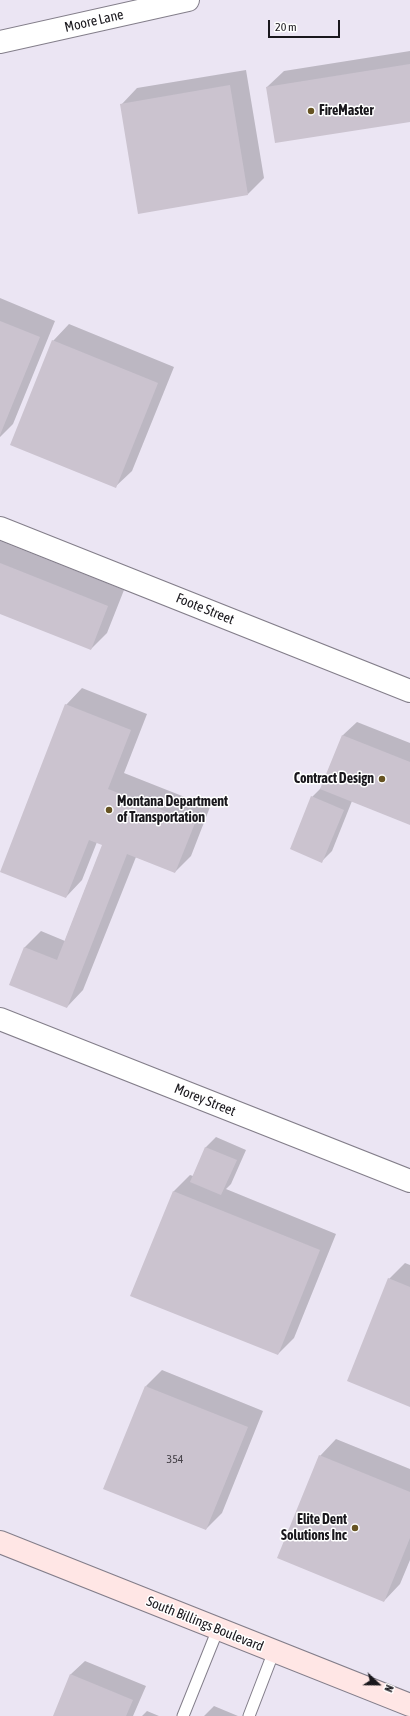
<!DOCTYPE html>
<style>
body{margin:0}
#map{position:relative;width:410px;height:1716px;overflow:hidden;background:#ebe5f3;font-family:"Asap Condensed",sans-serif}
canvas{display:block}
.north{position:absolute;left:358px;top:1664px;width:40px;height:40px;-webkit-text-stroke:3px #fff;paint-order:stroke;rotate:112deg;font-size:11px;font-weight:700;line-height:16px;text-align:center;color:#19171c}
.north::after{content:'';display:block;margin:auto;width:14px;height:18px;background:#19171c;clip-path:polygon(50% 0,100% 100%,50% 72%,0 100%)}
.scale{position:absolute;left:268px;top:20px;width:72px;height:18px;box-sizing:border-box;border:2px solid #19171c;border-top:0;padding-left:5px;font-size:12px;line-height:14px;white-space:nowrap;color:#19171c;-webkit-text-stroke:3px #fff;paint-order:stroke}
</style>
<div id="map">
<canvas width="410" height="1716"></canvas>
<div class="north">N</div>
<div class="scale">20 m</div>
</div>
<script>
const ctx = document.querySelector('canvas').getContext('2d');
ctx.lineJoin = 'round';
function fill(path, color) { ctx.fillStyle = color; ctx.fill(path, 'evenodd'); }
function trace(path, color, width, dash) { ctx.strokeStyle = color; ctx.lineWidth = width; ctx.lineCap = dash ? 'butt' : 'round'; ctx.setLineDash(dash || []); ctx.stroke(path); }
function drawText(font, color, halo, rows, align = 'center') {
  ctx.font = font + ' "Asap Condensed",sans-serif'; ctx.lineWidth = 3; ctx.setLineDash([]); ctx.textBaseline = 'middle'; ctx.strokeStyle = halo; ctx.fillStyle = color; for (const [text, x, y, turn = 0] of rows) {
    ctx.save(); ctx.translate(x, y); ctx.rotate((+turn || 0) * Math.PI / 180); ctx.textAlign = isNaN(turn) ? turn : align; if (halo) ctx.strokeText(text, 0, 0); ctx.fillText(text, 0, 0); ctx.restore();
  }
}
fill(new Path2D(`
 M410,51V121L267,87L284,71Z
 M246,70L264,178L248,194L121,105L137,88Z
 M0,298L55,321L13,424L0,437Z
 M69,324L174,367L132,471L115,487L53,341Z
 M0,541L124,590L107,633L91,649L0,613Z
 M82,688L147,714L124,773L210,807L191,856L175,872L136,857L83,990L67,1007L10,984L25,947L41,931L65,941L103,844L97,842L82,880L66,897V705Z
 M357,722L410,743V824L352,801L332,851L322,861L312,797L322,787L343,735Z
 M216,1137L246,1150L231,1184L226,1189L336,1234L294,1338L278,1354L132,1295L174,1191L190,1175L193,1176L206,1147Z
 M405,1263L410,1265V1406L389,1279Z
 M162,1370L263,1411L222,1513L206,1529L146,1386Z
 M336,1439L410,1469V1560L400,1584L384,1601L320,1456Z
 M85,1661L146,1686L133,1716H54L71,1674Z
 M214,1706L238,1716H204Z
 M147,1711L159,1716H142Z`), '#0003');
fill(new Path2D(`
 M410,64V122L275,143L266,87Z
 M230,85L248,195L138,214L120,104Z
 M0,321L40,337L0,435Z
 M52,340L158,383L116,488L10,445Z
 M0,563L108,606L91,650L0,614Z
 M65,704L131,730L108,789L195,823L175,873L127,854L67,1008L9,985L24,947L57,960L102,845L89,840L66,898L0,872Z
 M342,735L410,762V825L320,789Z
 M311,796L344,810L322,863L290,849Z
 M205,1147L237,1160L221,1195L190,1182Z
 M173,1191L320,1250L278,1355L130,1296Z
 M388,1278L410,1287V1407L347,1381Z
 M145,1386L248,1427L206,1530L103,1489Z
 M319,1455L410,1492V1538L384,1602L277,1558Z
 M70,1674L133,1700L126,1716H53Z`), '#cbc3cf');
const service = new Path2D(`
 M183,1716L218,1629
 M249,1716L274,1651`);
const minor = new Path2D(`
 M0,528L410,691
 M0,1019L410,1181`);
const tertiary = new Path2D(`
 M0,42L188,0`);
const secondary = new Path2D(`
 M0,1542L410,1705`);
trace(service, '#837e8a', 13);
trace(minor, '#837e8a', 24);
trace(tertiary, '#837e8a', 24);
trace(secondary, '#837e8a', 24);
trace(service, '#fff', 11);
trace(minor, '#fff', 22);
trace(tertiary, '#fff', 22);
trace(secondary, '#ffe6e5', 22);
for (const [x, y, r, color] of [
 [311,111,4,"#665322"],
 [382,779,4,"#665322"],
 [109,810,4,"#665322"],
 [355,1528,4,"#665322"]
]) { const dot = new Path2D(); dot.arc(x, y, r, 0, 2 * Math.PI); ctx.fillStyle = color; ctx.fill(dot); trace(dot, '#fff', 1.5); }
drawText('12px', '#464249', null, [
 ["354",175,1459]
]);
drawText('14px', '#19171c', '#fff', [
 ["Moore Lane",94,21,-13],
 ["Foote Street",205,609,22],
 ["Morey Street",205,1100,22],
 ["South Billings Boulevard",205,1624,22]
]);
drawText('bold 14px', '#19171c', '#fff', [
 ["FireMaster",319,111],
 ["Contract Design",374,779,"right"],
 ["Montana Department",117,802],
 ["of Transportation",117,818],
 ["Elite Dent",347,1520,"right"],
 ["Solutions Inc",347,1536,"right"]
], 'left');
</script>
